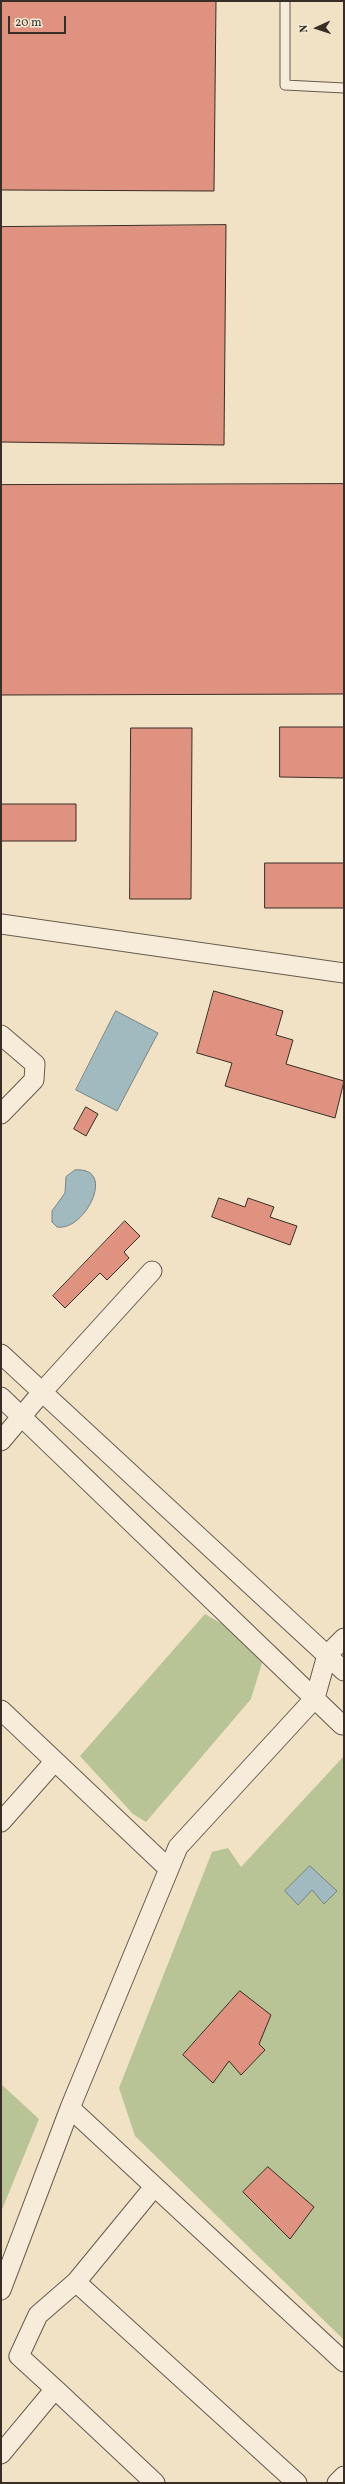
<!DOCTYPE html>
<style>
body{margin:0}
#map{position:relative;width:345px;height:2484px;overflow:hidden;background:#f1e2c5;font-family:Vollkorn,serif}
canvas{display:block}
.frame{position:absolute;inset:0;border:2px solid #382e26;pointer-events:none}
.north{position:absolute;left:297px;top:8px;width:40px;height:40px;-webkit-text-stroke:3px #f6ecd9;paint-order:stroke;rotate:267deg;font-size:11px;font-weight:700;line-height:16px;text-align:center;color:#382e26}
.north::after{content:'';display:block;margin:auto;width:14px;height:18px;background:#382e26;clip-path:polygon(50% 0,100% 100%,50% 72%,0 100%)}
.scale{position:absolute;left:8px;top:16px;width:58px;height:18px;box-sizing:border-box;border:2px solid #382e26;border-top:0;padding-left:5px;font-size:12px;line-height:14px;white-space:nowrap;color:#382e26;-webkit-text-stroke:3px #f6ecd9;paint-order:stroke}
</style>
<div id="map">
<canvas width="345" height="2484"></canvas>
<div class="frame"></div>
<div class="north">N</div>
<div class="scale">20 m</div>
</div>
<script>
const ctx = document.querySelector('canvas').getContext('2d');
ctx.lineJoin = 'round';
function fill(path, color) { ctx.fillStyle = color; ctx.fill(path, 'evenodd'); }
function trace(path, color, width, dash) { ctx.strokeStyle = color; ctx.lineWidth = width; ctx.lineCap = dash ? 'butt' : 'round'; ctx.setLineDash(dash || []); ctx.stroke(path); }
fill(new Path2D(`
 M205,1614L260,1646L262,1663L251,1699L146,1822L133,1814L80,1756Z
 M344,1756V2340L135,2136L119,2088L212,1852L228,1848L241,1867Z
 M1,2084L39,2119L1,2212Z`), '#b8c396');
const water = new Path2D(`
 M116,1011L158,1033L117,1111L76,1090Z
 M75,1170C118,1166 85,1232 57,1227L52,1222V1211L65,1193L66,1177Z
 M310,1866L337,1891L324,1904L312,1890L298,1905L285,1891Z`);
fill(water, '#a1bac0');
trace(water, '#778282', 1);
const building = new Path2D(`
 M1,1H216L214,191L1,190Z
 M226,225L224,445L1,442V227Z
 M344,484V694L1,695V485Z
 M280,727H344V778L280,777Z
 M131,728H192L191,899H130Z
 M1,804H76V841H1Z
 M265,863H344V908H265Z
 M214,991L283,1011L276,1035L293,1040L286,1064L344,1081L335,1118L225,1086L232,1063L197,1053Z
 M86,1107L98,1114L86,1136L74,1129Z
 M219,1198L245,1207L248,1198L274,1207L270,1217L297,1226L290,1245L212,1217Z
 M125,1221L140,1236L124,1252L129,1258L107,1280L100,1273L65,1308L53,1296Z
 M240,1991L271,2015L259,2044L265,2050L241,2075L229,2061L213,2083L183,2055Z
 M268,2167L314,2207L290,2239L243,2192Z`);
fill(building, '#de927f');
trace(building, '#382e26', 1);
const lane = new Path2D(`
 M285,1V85L344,88`);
const street = new Path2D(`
 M1,924L344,973
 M1,1035L35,1064L34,1080L1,1114
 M1,1354L344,1671
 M1,1397L342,1725
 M1,1441L42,1392L152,1271
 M1,1710L169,1869
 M1,1822L55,1761
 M70,2108L344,2362
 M76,2282L297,2483
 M1,2290L70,2108L178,1847L315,1698L327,1655L344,1638
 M55,2389L19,2356L38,2315L76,2282L154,2187
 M1,2454L55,2389L155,2483
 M337,2483L344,2476`);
trace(lane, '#665b4e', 11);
trace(street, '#665b4e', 21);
trace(lane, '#f6ecd9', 9);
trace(street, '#f6ecd9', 19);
</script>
